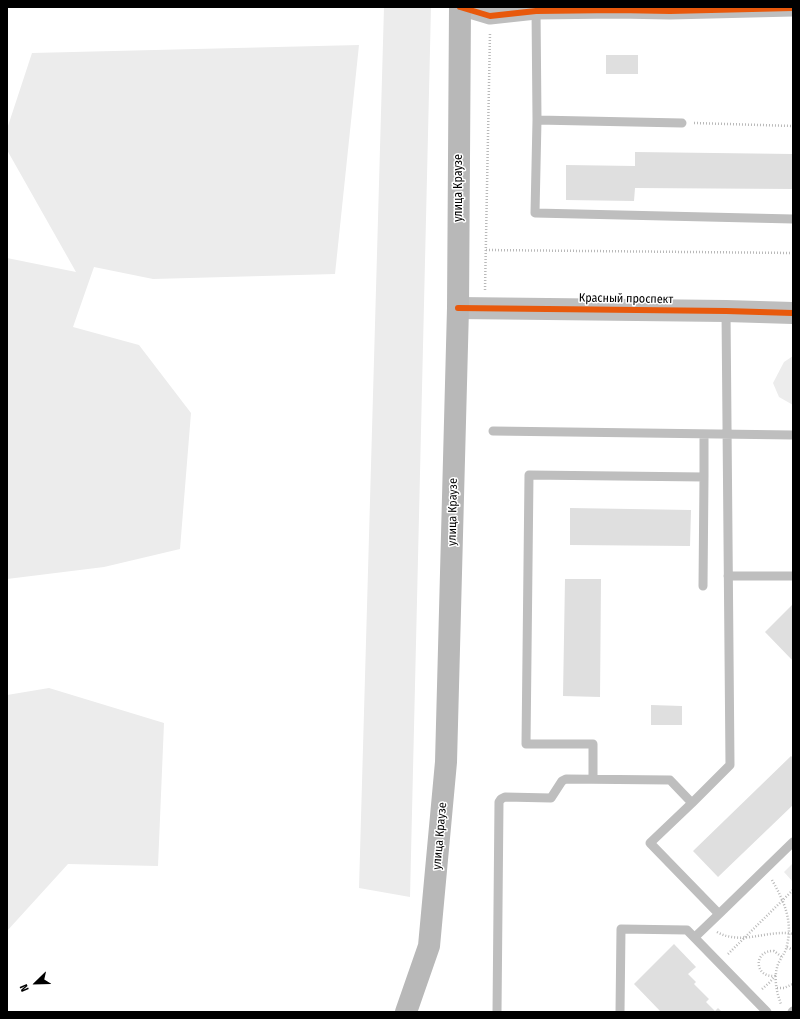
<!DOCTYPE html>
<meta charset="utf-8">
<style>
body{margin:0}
#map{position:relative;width:800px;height:1019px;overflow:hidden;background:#fff;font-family:"Fira Sans Condensed",sans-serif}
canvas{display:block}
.frame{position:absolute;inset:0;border:8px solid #000;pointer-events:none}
.north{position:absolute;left:16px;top:963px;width:40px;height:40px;-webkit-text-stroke:3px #fff;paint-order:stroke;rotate:247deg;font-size:11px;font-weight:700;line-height:16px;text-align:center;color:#000}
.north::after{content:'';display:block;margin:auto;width:14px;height:18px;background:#000;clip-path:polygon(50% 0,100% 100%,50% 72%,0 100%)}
</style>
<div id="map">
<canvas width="800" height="1019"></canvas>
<div class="frame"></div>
<div class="north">N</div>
</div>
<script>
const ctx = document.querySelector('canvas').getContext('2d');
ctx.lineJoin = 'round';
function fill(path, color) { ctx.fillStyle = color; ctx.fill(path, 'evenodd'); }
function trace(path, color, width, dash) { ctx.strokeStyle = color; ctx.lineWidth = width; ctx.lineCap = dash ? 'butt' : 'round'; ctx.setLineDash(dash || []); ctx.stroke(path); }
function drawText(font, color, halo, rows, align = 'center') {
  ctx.font = font + ' "Fira Sans Condensed",sans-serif'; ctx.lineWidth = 3; ctx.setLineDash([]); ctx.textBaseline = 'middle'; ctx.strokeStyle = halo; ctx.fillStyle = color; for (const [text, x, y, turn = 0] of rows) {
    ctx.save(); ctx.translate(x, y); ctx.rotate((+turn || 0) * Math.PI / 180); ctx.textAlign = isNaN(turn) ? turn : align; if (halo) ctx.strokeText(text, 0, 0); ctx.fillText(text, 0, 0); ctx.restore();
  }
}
fill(new Path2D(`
 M384,7H431L410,897L359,888Z
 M359,45L335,274L153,279L94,267L73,327L139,345L191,413L180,549L104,567L7,579V258L76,272L7,150V129L32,53Z
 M793,356V405L779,397L773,383L784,362Z
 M49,688L164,723L158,866L68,864L7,931V695Z
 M793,863V882L784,872Z`), '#ececec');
fill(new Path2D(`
 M606,55H638V74H606Z
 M635,152L793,154V189L635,188L634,201L566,200V165L635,166Z
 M570,508L691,510L690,546L570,545Z
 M565,579H601L600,697L563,696Z
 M793,604V661L765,632Z
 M651,705L682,706V725H651Z
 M791,756L793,758V805L718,877L693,851Z
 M674,944L696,967L688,974L696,982L694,984L709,999L706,1002L715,1011L718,1008L722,1012H661L634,984Z`), '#dfdfdf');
trace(new Path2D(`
 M694,123L793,126
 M486,250L793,253
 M485,290L490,33
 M772,880C784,901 793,921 787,945C786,952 782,956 779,962C773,975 776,991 781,1004
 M717,932C742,946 768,929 793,934
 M787,947L793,950
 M728,954L793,890
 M777,988H784L793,984
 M762,989L769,983L775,976C754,978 753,950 774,951L782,957`), '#b9b9b9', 2.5, [1, 2]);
trace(new Path2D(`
 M536,8L537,120L682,123
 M537,120L535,213L793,219
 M493,431L793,435
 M728,576H793
 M703,586L704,477
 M593,779V744H526L529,475L704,477V434
 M692,803L730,765L726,311
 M695,937L719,914
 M497,1012L499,802L501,799L505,797L551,798L562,781L566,779L670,780L692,803L650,843L719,914L793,842
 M620,1012L621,929L687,930L767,1012
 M792,1012L793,1011`), '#bebebe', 9);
trace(new Path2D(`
 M460,7L490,16L536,11L617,10L670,11L793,8`), '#bebebe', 17);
trace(new Path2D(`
 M458,308L726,311L793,313`), '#bebebe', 22);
trace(new Path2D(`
 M406,1012L429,946L446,762L458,308L460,7`), '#b8b8b8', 22);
trace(new Path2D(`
 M460,7L490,16L536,11L617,10L670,11L793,8
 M458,308L726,311L793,313`), '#e8590c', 6);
drawText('12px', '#000', '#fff', [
 ["улица Краузе",459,188,-90],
 ["Красный проспект",626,299,1],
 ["улица Краузе",453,512,-89],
 ["улица Краузе",440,836,-85]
]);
</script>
